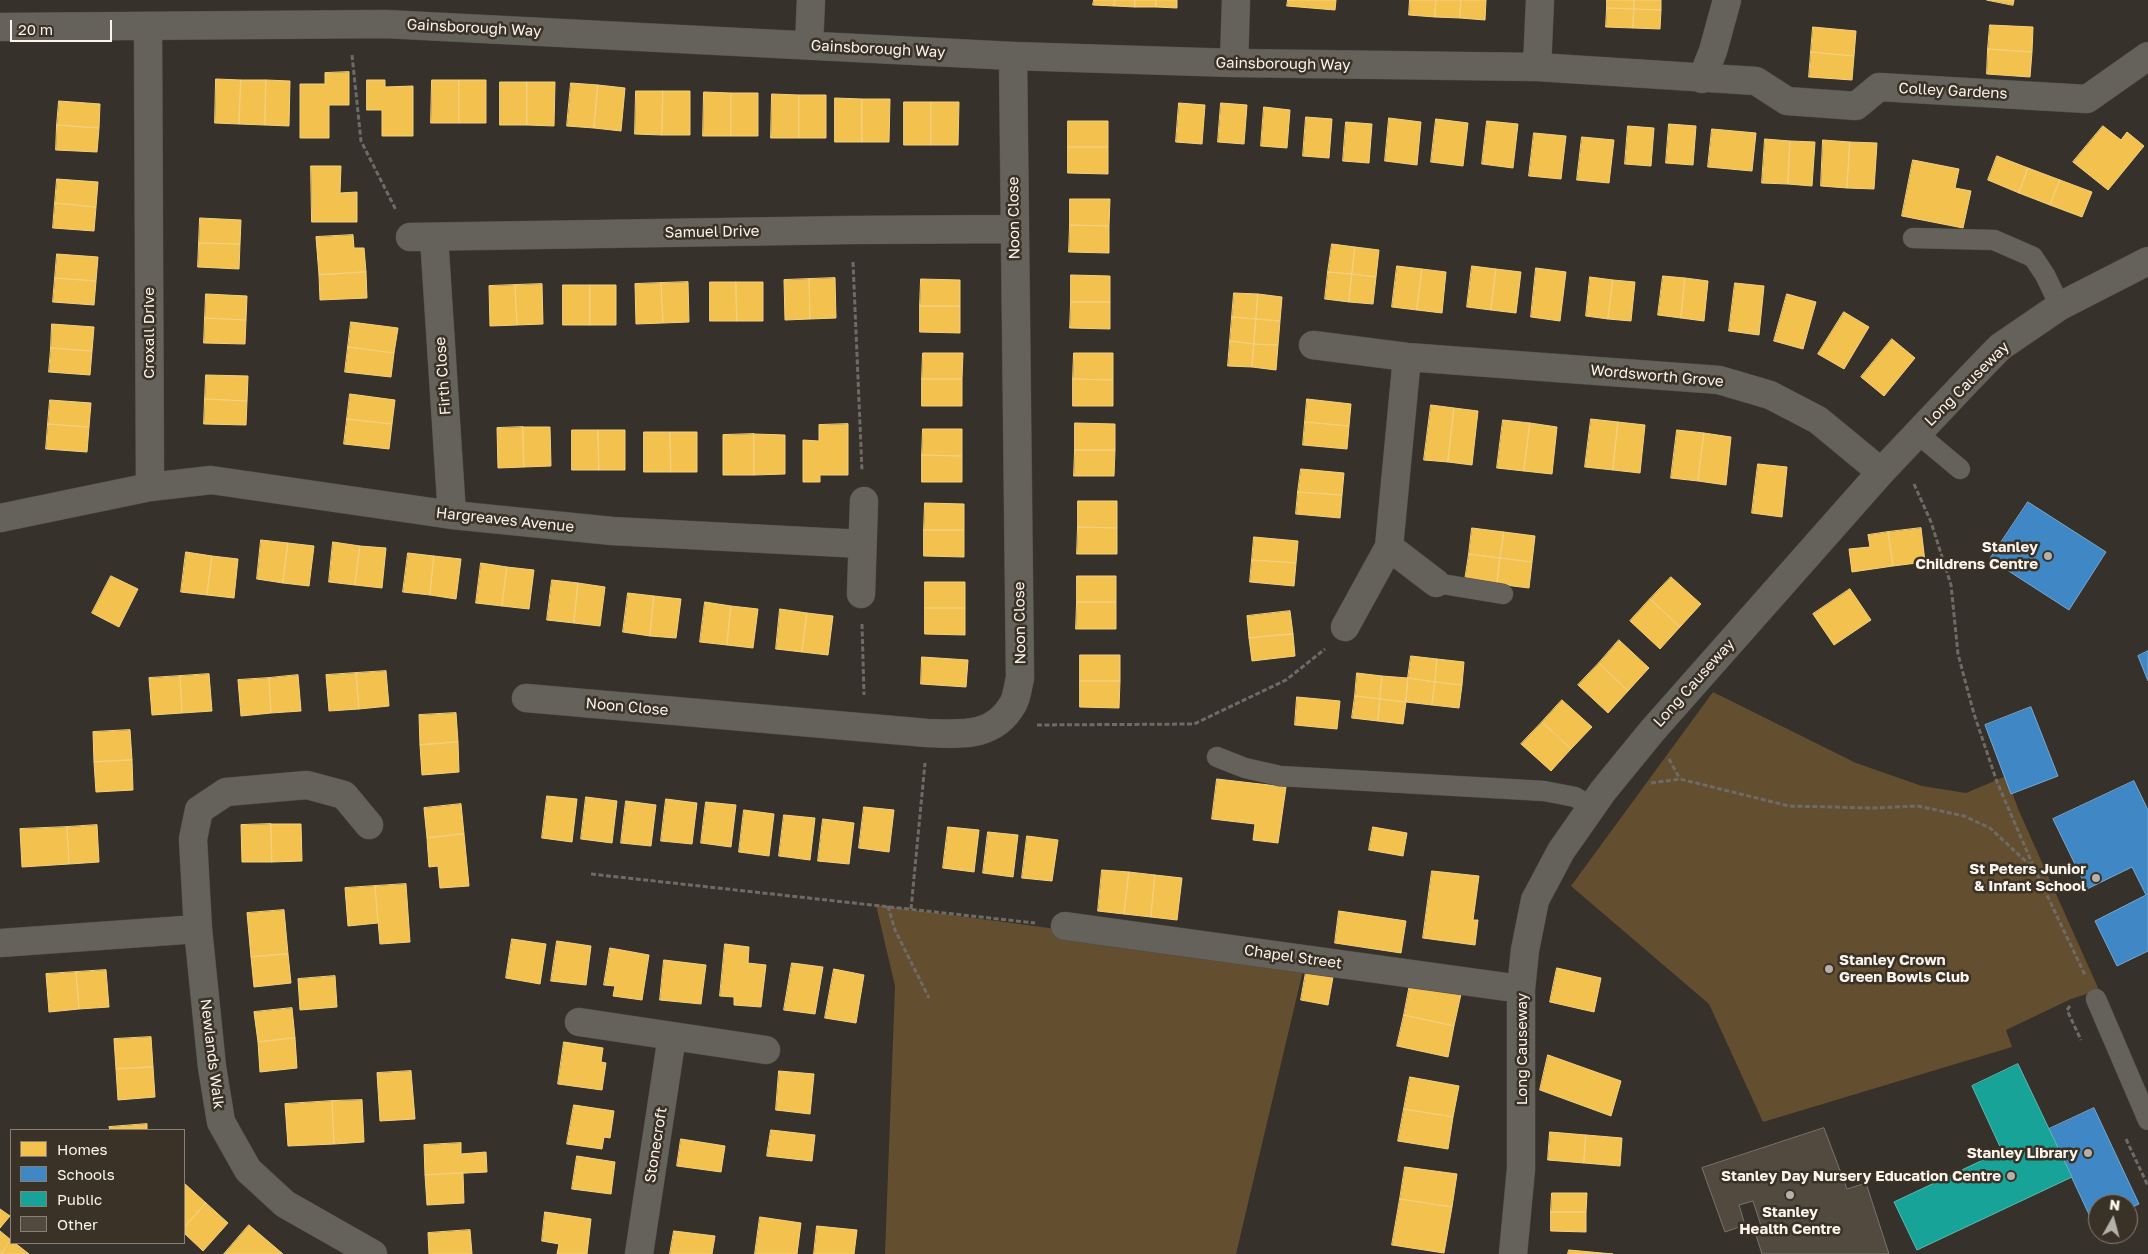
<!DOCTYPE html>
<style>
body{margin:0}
#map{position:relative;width:2148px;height:1254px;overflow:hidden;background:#36312a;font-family:"Golos Text",sans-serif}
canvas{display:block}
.legend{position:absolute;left:10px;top:1129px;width:175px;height:115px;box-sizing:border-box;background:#3a3226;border:1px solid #878076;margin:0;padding:6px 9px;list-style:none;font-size:15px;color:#faf4ed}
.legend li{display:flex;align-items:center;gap:10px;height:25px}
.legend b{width:25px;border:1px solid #878076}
.north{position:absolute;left:2088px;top:1194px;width:50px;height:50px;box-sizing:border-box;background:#3a3226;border:1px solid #878076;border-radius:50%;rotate:7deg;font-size:14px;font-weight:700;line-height:20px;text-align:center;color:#faf4ed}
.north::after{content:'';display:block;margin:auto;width:18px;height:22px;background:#b5b0a9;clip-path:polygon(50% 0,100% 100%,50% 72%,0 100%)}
.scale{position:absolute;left:10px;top:20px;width:102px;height:22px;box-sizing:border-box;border:2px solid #faf4ed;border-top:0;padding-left:6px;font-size:15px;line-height:18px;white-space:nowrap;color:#faf4ed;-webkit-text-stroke:4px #3a3226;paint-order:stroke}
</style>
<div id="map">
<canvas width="2148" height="1254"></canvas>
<ul class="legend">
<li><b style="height:14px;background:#f2c14e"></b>Homes</li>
<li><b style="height:14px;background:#3f88c5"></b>Schools</li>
<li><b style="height:14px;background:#17a398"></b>Public</li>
<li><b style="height:14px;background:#524a3e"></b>Other</li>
</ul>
<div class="north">N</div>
<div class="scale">20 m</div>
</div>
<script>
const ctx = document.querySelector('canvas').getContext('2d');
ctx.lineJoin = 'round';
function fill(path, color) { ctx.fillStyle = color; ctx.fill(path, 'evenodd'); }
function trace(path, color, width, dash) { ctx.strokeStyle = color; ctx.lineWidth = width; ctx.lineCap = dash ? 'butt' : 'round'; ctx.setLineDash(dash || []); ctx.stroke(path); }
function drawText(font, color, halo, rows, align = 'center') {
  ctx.font = font + ' "Golos Text",sans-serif'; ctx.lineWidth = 5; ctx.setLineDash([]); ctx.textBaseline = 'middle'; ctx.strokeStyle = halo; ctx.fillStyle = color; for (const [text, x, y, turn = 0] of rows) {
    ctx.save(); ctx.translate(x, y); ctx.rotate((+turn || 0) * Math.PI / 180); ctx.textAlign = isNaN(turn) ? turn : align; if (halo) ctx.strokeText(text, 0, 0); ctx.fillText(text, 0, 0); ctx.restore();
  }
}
fill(new Path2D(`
 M1713,692L1856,763L1922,786L1966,793L2006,776L2019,811L2099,990L2071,999L2006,1030L2012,1047L1763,1122L1709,1004L1571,886Z
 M876,905L1305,962L1236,1254H885L895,986Z`), '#634e30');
const homes = new Path2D(`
 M1094,0H1115L1114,6L1093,5Z
 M1115,0H1135V7L1114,6Z
 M1135,0H1156V7H1135Z
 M1156,0H1177V8L1156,7Z
 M1288,0H1336L1335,10L1287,6Z
 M1410,0H1436L1435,17L1409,15Z
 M1436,0H1461L1460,18L1435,17Z
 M1461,0H1486L1485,20L1460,18Z
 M1607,0H1634V9L1607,8Z
 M1634,0H1661V10L1634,9Z
 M1987,0H2014L2013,5Z
 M1607,8L1634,9L1633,28L1606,27Z
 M1634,9L1661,10L1660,29L1633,28Z
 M1990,25L2033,27L2032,52L1988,49Z
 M1813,27L1856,31L1854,56L1811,52Z
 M1988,49L2032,52L2030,77L1987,74Z
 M1811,52L1854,56L1852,80L1809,77Z
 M349,72V105H329V138H300V84H325V73Z
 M216,79L241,80L239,124L215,123Z
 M241,80H266L265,125L239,124Z
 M266,80L290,81L289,126L265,125Z
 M367,80H385V87L413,86V136H382V110H367Z
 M432,80H459V123H431Z
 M459,80H486V123H459Z
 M500,82H527V125H500Z
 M527,82H555L554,126L527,125Z
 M571,83L598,85L594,128L567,126Z
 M598,85L625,88L621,131L594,128Z
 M636,91H663L662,135L635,134Z
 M663,91H690V135H662Z
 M704,92L731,93V136H703Z
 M731,93H758V136H731Z
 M772,94L799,95V138H771Z
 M799,95H826V138H799Z
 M835,98L862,99V142H835Z
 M862,99H890L889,142H862Z
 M59,101L100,104L99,128L57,125Z
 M904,102H931V145H904Z
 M931,102H959L958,145H931Z
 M1179,103L1205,105L1202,144L1176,142Z
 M1221,103L1247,105L1244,144L1218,142Z
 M1264,107L1290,110L1287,148L1261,146Z
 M1306,117L1332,119L1329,158L1303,156Z
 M1389,118L1421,122L1417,165L1385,161Z
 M1436,119L1468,123L1463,166L1431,162Z
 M1068,121H1108V147H1068Z
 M1487,121L1518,124L1513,168L1482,164Z
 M1346,122L1372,124L1369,163L1343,161Z
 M1669,124L1696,126L1693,165L1666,163Z
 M57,125L99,128L97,152L56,150Z
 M1628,126L1654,128L1651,166L1625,164Z
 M2103,126L2121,140L2127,132L2144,146L2108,190L2073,162Z
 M1712,129L1756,133L1752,171L1708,167Z
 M1534,133L1566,136L1561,179L1529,176Z
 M1582,137L1614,140L1609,183L1577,180Z
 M1765,139L1790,141L1788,184L1762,183Z
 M1823,140L1850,142L1847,188L1821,186Z
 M1790,141L1815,142L1812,186L1788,184Z
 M1850,142L1877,143L1874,189L1847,188Z
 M1068,147H1108V174L1068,173Z
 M1997,156L2028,168L2019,193L1988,180Z
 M1913,160L1959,169L1955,188L1971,191L1963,228L1902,216Z
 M311,166H341L340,193L357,192V222H312Z
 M2028,168L2060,180L2050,205L2019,193Z
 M57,179L98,182L96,207L55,203Z
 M2060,180L2092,192L2082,217L2050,205Z
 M1070,199H1110L1109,226L1070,225Z
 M55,203L96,207L94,231L53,228Z
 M200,218L241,220L240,244L199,243Z
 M1070,225L1109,226V253L1069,252Z
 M353,235L354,248H364L366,272L319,275L316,237Z
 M199,243L240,244L239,269L198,267Z
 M1332,244L1355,247L1352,274L1328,272Z
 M1355,247L1379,250L1376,277L1352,274Z
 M57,254L98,257L96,281L55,278Z
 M1397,266L1422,269L1417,310L1392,307Z
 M1472,266L1496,269L1491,310L1467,307Z
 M1536,268L1566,272L1560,321L1531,317Z
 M1422,269L1446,272L1442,313L1417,310Z
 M1496,269L1521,272L1516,313L1491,310Z
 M366,272L367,298L320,300L319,275Z
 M1328,272L1352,274L1349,302L1325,299Z
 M1352,274L1376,277L1373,304L1349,302Z
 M1071,275L1110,276V302H1071Z
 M1663,276L1685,278L1681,318L1658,315Z
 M1590,277L1613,280L1608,319L1586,316Z
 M55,278L96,281L94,305L53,302Z
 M835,278L836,318L810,319L809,279Z
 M1685,278L1708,281L1704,321L1681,318Z
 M809,279L810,319L785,320L784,280Z
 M921,279L960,280V306H920Z
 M1613,280L1635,282L1631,321L1608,319Z
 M688,282L689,322L663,323L661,283Z
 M710,282H736L737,321H710Z
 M736,282H763V321H737Z
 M661,283L663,323L636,324L635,284Z
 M1735,283L1764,286L1759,335L1729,331Z
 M542,284L543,324L517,325L515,285Z
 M515,285L517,325L490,326L489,286Z
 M563,285H590V325H563Z
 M590,285H616V325H590Z
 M1234,293L1258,294L1256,319L1232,317Z
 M206,294L247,296L246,320L205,318Z
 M1258,294L1282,297L1280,321L1256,319Z
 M1787,294L1816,302L1803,349L1774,341Z
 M1071,302H1110V329L1070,328Z
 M920,306H960V333L920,332Z
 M1844,312L1869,327L1844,369L1818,354Z
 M1232,317L1256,319L1254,344L1230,341Z
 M205,318L246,320L245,344L204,343Z
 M1256,319L1280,321L1278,345L1254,344Z
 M351,322L398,328L394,353L348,347Z
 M52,324L94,327L92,351L51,348Z
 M1892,339L1915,358L1884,396L1861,377Z
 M1230,341L1254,344L1252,367L1228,366Z
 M1254,344L1278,345L1276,370L1252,367Z
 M348,347L394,353L391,377L345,372Z
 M51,348L92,351L90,375L49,372Z
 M923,353H963L962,379H922Z
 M1074,353H1113V380L1073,379Z
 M206,375L248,376L247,401L205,399Z
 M922,379H962V406H922Z
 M1073,379L1113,380V406H1073Z
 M350,394L395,400L392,424L347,419Z
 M205,399L247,401L246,425L204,424Z
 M1307,399L1351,404L1349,426L1305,422Z
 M50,400L91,403L89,427L48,424Z
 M1431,405L1454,408L1448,462L1424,460Z
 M1454,408L1478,411L1472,465L1448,462Z
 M347,419L392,424L389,449L344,444Z
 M1591,419L1618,422L1613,470L1585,467Z
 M1503,420L1530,423L1524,471L1497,468Z
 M1305,422L1349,426L1347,449L1303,445Z
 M1618,422L1645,425L1640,473L1613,470Z
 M1075,423L1115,424V450H1075Z
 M1530,423L1557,427L1552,474L1524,471Z
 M48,424L89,427L87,452L46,449Z
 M848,424V475H820V482H803V440L819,441V425Z
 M523,427L524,467L498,468L497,428Z
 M523,427H550L551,466L524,467Z
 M923,429H962V456L922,455Z
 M572,430H598L599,470H572Z
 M598,430H625V470H599Z
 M1677,430L1704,433L1698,481L1671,478Z
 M644,432H670L671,472H644Z
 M670,432H697V472H671Z
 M1704,433L1731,437L1726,485L1698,481Z
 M754,434V475H723V435Z
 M754,434L785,435V474L754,475Z
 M1075,450H1115L1114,476H1074Z
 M922,455L962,456V482H922Z
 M1758,464L1787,467L1782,517L1752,513Z
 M1301,469L1344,473L1342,495L1298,492Z
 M1298,492L1342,495L1340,518L1296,514Z
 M1078,501H1117V528L1078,527Z
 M925,503L964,504V530H924Z
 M1078,527L1117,528V554H1077Z
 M1472,528L1504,532L1500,558L1469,554Z
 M1921,528L1925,562L1893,566L1888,532Z
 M924,530H964V557L924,556Z
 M1504,532L1535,536L1532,562L1500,558Z
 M1888,532L1893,566L1852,572L1849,549L1870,547L1868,535Z
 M1254,537L1298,541L1296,563L1252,560Z
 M261,540L288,543L283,583L257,579Z
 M333,542L360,546L355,585L329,582Z
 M288,543L314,546L309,586L283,583Z
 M360,546L386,548L382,588L355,585Z
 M186,552L212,556L207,595L181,592Z
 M408,553L434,556L430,595L403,592Z
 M1469,554L1500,558L1497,584L1465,580Z
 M212,556L238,559L234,598L207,595Z
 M434,556L461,559L456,599L430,595Z
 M1500,558L1532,562L1529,588L1497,584Z
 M1252,560L1296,563L1294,586L1250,582Z
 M481,563L507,567L502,606L476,603Z
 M507,567L534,570L529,609L502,606Z
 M111,576L138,589L119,627L92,613Z
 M1077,576H1116V602H1077Z
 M1671,577L1701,604L1680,627L1650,599Z
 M552,580L578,583L574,623L547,620Z
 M925,582H965V608H925Z
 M578,583L605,587L600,626L574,623Z
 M1850,589L1871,620L1834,645L1813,614Z
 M628,593L654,596L650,636L623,632Z
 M654,596L681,599L676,638L650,636Z
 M1650,599L1680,627L1660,649L1630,621Z
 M705,602L731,606L727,645L700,642Z
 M1077,602H1116V629H1076Z
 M731,606L758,609L753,648L727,645Z
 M925,608H965V635L925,634Z
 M780,609L807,613L802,652L776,649Z
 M1290,611L1293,634L1249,638L1247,616Z
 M807,613L833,616L828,655L802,652Z
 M1293,634L1295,656L1252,661L1249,638Z
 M1619,640L1649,668L1628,691L1599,663Z
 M1080,655H1120V681H1080Z
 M1411,656L1437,659L1435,682L1408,678Z
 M922,657L968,660L966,687L921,684Z
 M1437,659L1464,662L1462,685L1435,682Z
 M1599,663L1628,691L1608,713L1578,685Z
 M386,671L389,706L359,709L356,673Z
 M356,673L359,709L329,711L326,675Z
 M1357,673L1382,676L1380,699L1355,696Z
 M209,674L212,711L182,713L180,676Z
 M298,675L301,711L271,713L269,678Z
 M180,676L182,713L152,715L149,678Z
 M1382,676L1408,678L1406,702L1380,699Z
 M269,678L271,713L241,716L238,680Z
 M1408,678L1435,682L1432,705L1406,702Z
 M1080,681H1120L1119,708L1080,707Z
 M1435,682L1462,685L1459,708L1432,705Z
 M1355,696L1380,699L1378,721L1352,718Z
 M1297,697L1340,701L1337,729L1295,725Z
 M1380,699L1406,702L1403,724L1378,721Z
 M1562,700L1592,727L1571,749L1542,722Z
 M456,713L458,742L420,745L419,715Z
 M1542,722L1571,749L1551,771L1521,744Z
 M130,730L132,760L94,762L93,732Z
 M458,742L459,772L422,775L420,745Z
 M132,760L133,790L96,792L94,762Z
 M1217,779L1286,787L1278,843L1253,840L1255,824L1212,819Z
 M547,796L577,799L572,842L542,838Z
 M586,797L617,801L612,843L581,839Z
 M666,799L697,803L692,844L661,841Z
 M626,801L656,805L651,846L621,843Z
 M706,802L736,805L731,847L701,843Z
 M461,804L464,834L427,838L424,808Z
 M864,807L894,810L889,852L859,848Z
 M744,810L774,814L769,856L739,852Z
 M784,815L815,818L810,860L779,856Z
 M823,819L854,823L849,864L818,861Z
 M271,824H301L302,861L272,862Z
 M271,824L272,862H242L241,825Z
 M97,825L99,862L69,864L67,827Z
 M67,827L69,864L22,867L20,829Z
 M948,827L979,830L974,872L943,868Z
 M1373,827L1407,833L1403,856L1369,850Z
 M988,832L1018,835L1013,877L983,873Z
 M464,834L469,886L440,888L438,866L429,867L427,838Z
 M1027,836L1058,840L1052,881L1022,878Z
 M1102,870L1129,872L1124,914L1098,911Z
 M1432,871L1479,876L1473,920H1478L1475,945L1423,938Z
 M1129,872L1155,875L1151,917L1124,914Z
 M1155,875L1182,878L1177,920L1151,917Z
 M406,884L410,942L380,944L375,886Z
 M375,886L378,923L348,926L345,888Z
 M284,910L288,954L251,957L247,913Z
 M1339,911L1406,921L1401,953L1335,943Z
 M512,939L546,944L540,984L506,978Z
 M557,941L591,946L586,985L551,981Z
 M725,944L749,947L748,963L766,965L761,1007L734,1005V997L720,996Z
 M610,948L649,955L642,1000L613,996L615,986L604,985Z
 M288,954L291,983L254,987L251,957Z
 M664,960L706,965L701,1004L660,1000Z
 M792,963L823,967L815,1014L784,1010Z
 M1557,968L1601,978L1594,1012L1550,1002Z
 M834,969L864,975L856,1023L825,1018Z
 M106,970L109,1007L79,1009L76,972Z
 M76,972L79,1009L49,1012L46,974Z
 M1306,972L1333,977L1328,1005L1301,1000Z
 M335,976L337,1007L300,1010L298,979Z
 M1410,984L1461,994L1454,1026L1404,1015Z
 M292,1008L295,1038L258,1042L254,1012Z
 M1404,1015L1454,1026L1448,1057L1397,1046Z
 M151,1037L153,1067L116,1069L114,1039Z
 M295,1038L297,1068L260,1072L258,1042Z
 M564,1042L603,1048L601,1062L606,1063L602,1090L558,1084Z
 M1548,1055L1621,1081L1611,1116L1540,1090Z
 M153,1067L155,1097L118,1100L116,1069Z
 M411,1071L415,1119L380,1121L377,1073Z
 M779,1071L814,1074L810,1114L776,1110Z
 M1410,1077L1459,1086L1453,1117L1404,1109Z
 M362,1100L364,1142L334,1144L332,1101Z
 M332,1101L334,1144L288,1146L285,1104Z
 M574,1105L614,1111L610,1138L604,1137L602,1149L567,1144Z
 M1404,1109L1453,1117L1448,1149L1398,1141Z
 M147,1124V1130H110L109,1127Z
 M771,1130L815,1135L812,1161L767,1156Z
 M1550,1132L1586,1135L1584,1163L1548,1160Z
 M1586,1135L1622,1138L1620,1166L1584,1163Z
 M681,1139L725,1146L721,1172L677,1166Z
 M461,1143V1154L486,1152L487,1172L425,1175L424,1145Z
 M577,1156L615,1162L611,1194L572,1189Z
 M1405,1167L1457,1174L1452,1207L1400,1199Z
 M463,1173L464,1203L427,1205L425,1175Z
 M184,1183L206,1203L184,1228Z
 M1552,1193H1587L1586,1212H1551Z
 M1400,1199L1452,1207L1444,1253L1392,1245Z
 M206,1203L228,1223L203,1251L184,1233V1228Z
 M0,1209L10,1216L0,1228Z
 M545,1212L591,1219L587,1254H557L559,1244L542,1241Z
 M1551,1212H1586V1232L1551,1231Z
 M760,1217L801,1223L797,1254H755Z
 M249,1225L283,1254H224Z
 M817,1226L857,1230L854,1254H814Z
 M470,1230L472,1254H429L428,1233Z
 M0,1231L11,1240L1,1254H0Z
 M674,1231L715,1236L712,1254H670Z
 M11,1241V1243H15L29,1254H1Z
 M1569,1250L1613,1254H1568Z`);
fill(homes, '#f2c14e');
trace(homes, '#f4d07e', 1);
const schools = new Path2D(`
 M2028,502L2106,552L2069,610L1990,559Z
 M2148,651V681L2138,656Z
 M2031,707L2058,776L2011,794L1985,725Z
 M2134,781L2148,810V951L2117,966L2095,921L2146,895L2132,867L2087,889L2053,819Z
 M2094,1108L2139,1204L2128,1209V1204H2098V1224L2094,1225L2049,1129Z`);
fill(schools, '#3f88c5');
trace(schools, '#77a8d1', 1);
const public = new Path2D(`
 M2018,1064L2072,1177L1917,1250L1894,1202L2002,1151L1972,1086Z`);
fill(public, '#17a398');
trace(public, '#5bbbb2', 1);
const building = new Path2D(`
 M1824,1128L1847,1189L1866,1183L1889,1254H1762L1756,1235L1763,1232L1753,1201L1739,1205L1745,1225L1725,1232L1702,1168Z`);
fill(building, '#524a3e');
trace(building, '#78746e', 1);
const service = new Path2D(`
 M1913,238L1994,240L2033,257L2045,275L2060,306
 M1918,434L1960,469
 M1436,583L1503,594
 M1217,757L1245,768L1280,776L1544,791L1575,797L1592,807
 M2096,999L2148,1120`);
const minor = new Path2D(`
 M0,27L385,24L1013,56L1234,63L1537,67L1756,81L1787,101L1856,106L1879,87L2087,99L2148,56
 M809,45L811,0
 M1234,63L1236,0
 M1537,67L1540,0
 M1702,79L1713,51L1727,0
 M410,237L851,230L1014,229
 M434,237L452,515
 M1313,345L1407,357L1719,380L1770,395L1818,420L1881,472
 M150,487L211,480L452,515L612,531L862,544
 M0,518L150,487L148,26
 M1389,547L1436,583
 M861,594L864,501
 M1345,627L1389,547L1407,357
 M526,698L927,733C961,734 994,738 1013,704C1017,697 1018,686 1020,678L1013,56
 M369,825L344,795L307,785L226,792L199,810L193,839L198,929L212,1067L221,1122L248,1170L285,1204L373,1254
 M1065,926L1521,989
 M0,943L198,929
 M579,1022L766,1050
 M639,1254L672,1036
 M1513,1254L1521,1169V989L1525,950L1535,900L1561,851L1603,791L1652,731L1881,472L1969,379L2000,347L2060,306L2148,261`);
trace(service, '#514d47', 21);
trace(minor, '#514d47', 29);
trace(new Path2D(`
 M352,55L361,141L396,210
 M853,262L862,471
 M1914,484L1931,522L1951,585L1958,654L1974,714L1997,782L2035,870L2085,975
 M862,624L864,695
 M1037,725L1194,724L1286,680L1325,649
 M1669,759L1680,779
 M1651,783L1680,779L1789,806L1873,808L1918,806L1964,816L1990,828L2034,869
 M591,874L1035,923
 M888,906L895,930L929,998
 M911,909L925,763
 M2070,1006L2067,1010L2081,1040
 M2126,1139L2148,1186`), '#6e6b66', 3, [5, 2.5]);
trace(service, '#65625c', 20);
trace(minor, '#65625c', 28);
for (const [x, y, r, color] of [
 [2048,556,5,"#b5b0a9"],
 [2096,878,5,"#b5b0a9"],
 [1829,969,5,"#b5b0a9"],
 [2088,1153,5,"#b5b0a9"],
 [2011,1176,5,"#b5b0a9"],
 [1790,1195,5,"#b5b0a9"]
]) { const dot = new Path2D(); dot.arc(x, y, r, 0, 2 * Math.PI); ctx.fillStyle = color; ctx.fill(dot); trace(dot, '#3a3226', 2); }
drawText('15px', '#faf4ed', '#3a3226', [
 ["Gainsborough Way",474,28,3],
 ["Gainsborough Way",878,49,3],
 ["Gainsborough Way",1283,64,1],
 ["Colley Gardens",1953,91,3],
 ["Noon Close",1014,218,-91],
 ["Samuel Drive",712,232,-1],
 ["Croxall Drive",149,333,-90],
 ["Firth Close",443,376,-94],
 ["Wordsworth Grove",1657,376,5],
 ["Long Causeway",1967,384,-45],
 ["Hargreaves Avenue",505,520,6],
 ["Noon Close",1020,623,-91],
 ["Long Causeway",1694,683,-48],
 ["Noon Close",627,707,5],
 ["Chapel Street",1293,957,8],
 ["Long Causeway",1522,1049,-90],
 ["Newlands Walk",212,1054,83],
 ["Stonecroft",656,1145,-81]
]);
drawText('bold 15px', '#faf4ed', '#3a3226', [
 ["Stanley",2038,547],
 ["Childrens Centre",2038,564],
 ["St Peters Junior",2086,869],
 ["& Infant School",2086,886],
 ["Stanley Crown",1839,960,"left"],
 ["Green Bowls Club",1839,977,"left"],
 ["Stanley Library",2078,1153],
 ["Stanley Day Nursery Education Centre",2001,1176],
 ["Stanley",1790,1212,"center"],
 ["Health Centre",1790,1229,"center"]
], 'right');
</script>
